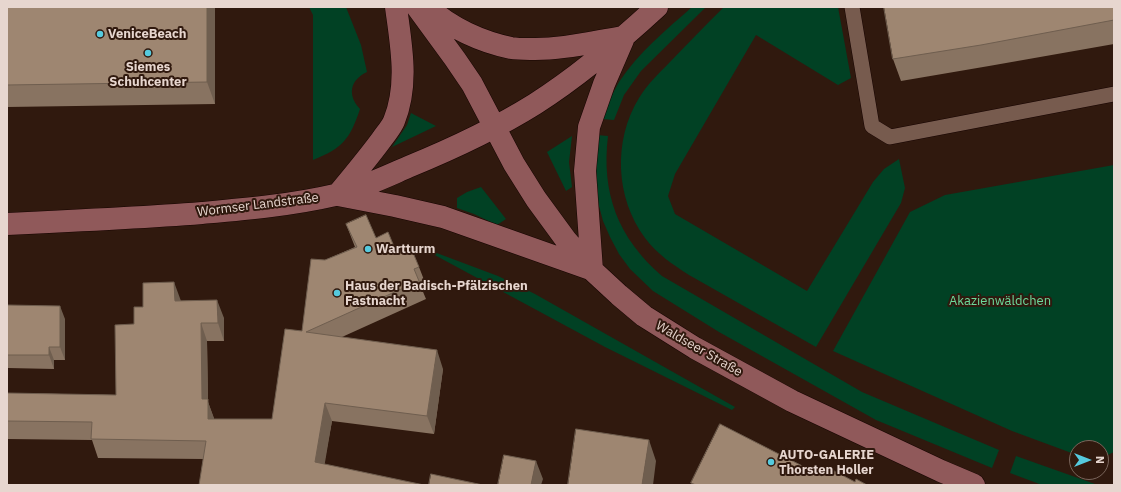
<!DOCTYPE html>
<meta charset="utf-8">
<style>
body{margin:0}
#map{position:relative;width:1121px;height:492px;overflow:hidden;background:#30190e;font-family:"IBM Plex Sans",sans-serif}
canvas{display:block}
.frame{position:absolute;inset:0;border:8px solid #e7d6cf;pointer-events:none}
.north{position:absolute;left:1069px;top:440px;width:40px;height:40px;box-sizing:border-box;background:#30190e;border:1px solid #79655b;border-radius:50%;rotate:90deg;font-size:11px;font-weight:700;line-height:16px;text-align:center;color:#e7d6cf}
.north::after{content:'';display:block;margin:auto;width:14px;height:18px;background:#55cade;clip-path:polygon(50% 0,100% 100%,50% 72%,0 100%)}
</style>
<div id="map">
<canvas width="1121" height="492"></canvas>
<div class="frame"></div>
<div class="north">N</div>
</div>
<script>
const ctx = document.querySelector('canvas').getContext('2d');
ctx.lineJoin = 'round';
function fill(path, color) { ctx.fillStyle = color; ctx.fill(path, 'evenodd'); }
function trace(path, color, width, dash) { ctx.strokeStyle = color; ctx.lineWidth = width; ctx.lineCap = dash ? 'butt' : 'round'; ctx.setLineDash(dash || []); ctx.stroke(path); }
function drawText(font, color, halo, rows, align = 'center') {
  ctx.font = font + ' "IBM Plex Sans",sans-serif'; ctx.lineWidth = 4; ctx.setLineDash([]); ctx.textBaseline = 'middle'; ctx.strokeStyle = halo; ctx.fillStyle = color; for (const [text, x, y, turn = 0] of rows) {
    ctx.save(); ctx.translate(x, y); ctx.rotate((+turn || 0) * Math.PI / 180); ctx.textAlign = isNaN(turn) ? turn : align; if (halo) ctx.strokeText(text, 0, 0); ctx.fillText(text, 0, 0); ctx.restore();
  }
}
fill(new Path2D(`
 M309,7H346L361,45L367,72C350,80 347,95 360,109C350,139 343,148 313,160V15Z
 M692,7H706L641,71L624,95L614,120L602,119C607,106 612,94 619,82C638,53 666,30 692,7Z
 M724,7H838L851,78L838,85L756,35L675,174L668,196L675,214L807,291L873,182L884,169L899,159L905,188L901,203L816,347L689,275C672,264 657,254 645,238C615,198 613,140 639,98C647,85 658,74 669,63C687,44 705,26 724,7Z
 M411,113L436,126L392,147L407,125Z
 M597,135L608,136C601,193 618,238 662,276L862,392L999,450L992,468L876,420L719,332L653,291L630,269L619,254L610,237L603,221L595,191Z
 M572,136L569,162L572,187L566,191L547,152Z
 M1114,165V452L1101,458V448H1077V455L1012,431L833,351L910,212L945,195Z
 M481,187L506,219L497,225L474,214L457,208V198L467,192Z
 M418,246L498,276L535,294L735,407L732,410L605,347Z
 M1016,456L1095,484L1090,485H1042L1010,473Z`), '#014124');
const service = new Path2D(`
 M852,7L872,126L890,137L1114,94`);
const secondary = new Path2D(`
 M417,7L455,59L472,84L514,164L536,199L566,240L592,270L619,295L644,316L695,348L792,401L941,471L974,485
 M428,7C450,28 482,42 511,48C517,49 524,49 530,49C561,50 592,42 623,37
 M338,194C353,176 368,158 382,139C386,133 391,128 394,121C409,84 401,45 396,7
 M338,195L395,206L443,217L590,269
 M7,224C72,221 137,218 202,213C246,209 292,205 335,195C360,189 385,177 408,167C452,149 495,129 535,104C579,76 619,42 657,7
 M592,270L585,171L589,127L604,84L623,40`);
trace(service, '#170400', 16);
trace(secondary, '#170400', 23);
trace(service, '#775b4e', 15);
trace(secondary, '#90595a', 22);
fill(new Path2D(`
 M7,7H215V104L7,107Z
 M1114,7V44L989,66L901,81L893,59Z
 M346,224L376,238L395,249L419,267L426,285L421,287L426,299L342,337L443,369L434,434L332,421L324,464L203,459L98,458L92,440L7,439V393L116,395L134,324L143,307L181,301L224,318V341H207L208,402L214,419H272L302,331L325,260L355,247Z
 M7,305L65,319V360H54V369L8,368L7,366Z`), '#887361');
fill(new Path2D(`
 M207,7H215V104L207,82Z
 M174,282L181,301H175Z
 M217,300L224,318V341L218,323Z
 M60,306L65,319V360L60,347Z
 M201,323L207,341L208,402L214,418V437L208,419L202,399Z
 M49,347L54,360V369L49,355Z
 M437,350L443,369L434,434L427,416Z
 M325,403L332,421L322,480L315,462Z
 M649,440L656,461L653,485H642Z
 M536,461L543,479L541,485H531Z`), '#6f5e4f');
const building = new Path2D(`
 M7,7H207V82L7,85Z
 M884,7H1114V20L981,45L893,59Z
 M366,215L376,238L388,232L395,249L409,243L419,267L414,269L419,281L306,332L437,350L427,416L325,403L315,462L424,485H199L206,441L91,439L92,422L7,421V393L116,395L115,325L134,324V307H143V283L174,282L175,301L217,300L218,323H201L202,399H208V419H272L285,329L302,331L311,259L325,260L357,247L346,224Z
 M7,305L60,306V347H49V355H7Z
 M720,424L822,476L827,467L855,482L856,479L867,485H696L691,483Z
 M576,429L649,440L642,485H568Z
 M504,455L536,461L531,485H498Z
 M431,474L483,485H429Z`);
fill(building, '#9e8671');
trace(building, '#6f5e4f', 1);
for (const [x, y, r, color] of [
 [100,34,4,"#55cade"],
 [148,53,4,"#55cade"],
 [368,249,4,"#55cade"],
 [337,293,4,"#55cade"],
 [771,462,4,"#55cade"]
]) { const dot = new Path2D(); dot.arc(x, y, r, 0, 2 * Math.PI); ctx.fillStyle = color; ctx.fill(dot); trace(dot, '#30190e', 1.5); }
drawText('bold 13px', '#e7d6cf', '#30190e', [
 ["VeniceBeach",108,34],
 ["Siemes",148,67,"center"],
 ["Schuhcenter",148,82,"center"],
 ["Wartturm",376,249],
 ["Haus der Badisch-Pfälzischen",345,286],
 ["Fastnacht",345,301],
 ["AUTO-GALERIE",779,455],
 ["Thorsten Holler",779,470]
], 'left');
drawText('13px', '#e7d6cf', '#30190e', [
 ["Wormser Landstraße",258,205,-7],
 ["Waldseer Straße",699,349,30]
]);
drawText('13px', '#6dda9c', '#30190e', [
 ["Akazienwäldchen",1000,301]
]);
</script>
